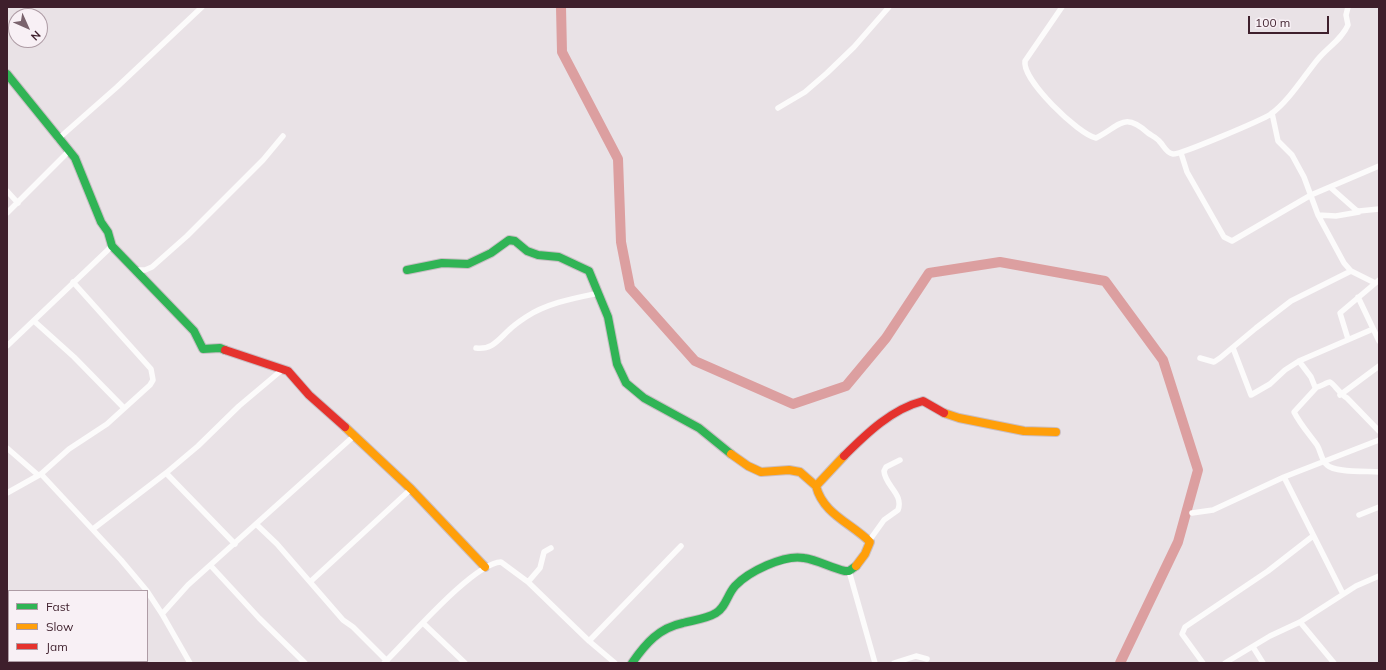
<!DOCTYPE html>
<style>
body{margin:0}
#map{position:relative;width:1386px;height:670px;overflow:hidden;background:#e9e2e6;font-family:Mulish,sans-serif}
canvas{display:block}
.frame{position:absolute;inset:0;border:8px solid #3e1f2c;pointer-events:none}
.legend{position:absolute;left:8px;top:590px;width:140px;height:72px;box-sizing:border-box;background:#f8f0f5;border:1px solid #ae9ca5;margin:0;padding:5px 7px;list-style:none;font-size:12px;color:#3e1f2c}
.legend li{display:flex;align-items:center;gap:8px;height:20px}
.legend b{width:20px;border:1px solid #ae9ca5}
.north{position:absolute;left:8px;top:8px;width:40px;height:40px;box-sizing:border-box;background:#f8f0f5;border:1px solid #ae9ca5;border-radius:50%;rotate:135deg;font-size:11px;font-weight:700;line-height:16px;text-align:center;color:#3e1f2c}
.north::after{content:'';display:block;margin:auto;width:14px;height:18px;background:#7a636d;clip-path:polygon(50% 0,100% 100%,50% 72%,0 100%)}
.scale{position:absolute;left:1248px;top:16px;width:81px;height:18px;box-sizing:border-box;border:2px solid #3e1f2c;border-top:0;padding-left:5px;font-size:12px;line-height:14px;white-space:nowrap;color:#3e1f2c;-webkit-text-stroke:3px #f8f0f5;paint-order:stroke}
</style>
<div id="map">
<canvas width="1386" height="670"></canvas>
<div class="frame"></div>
<ul class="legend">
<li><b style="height:5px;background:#30b455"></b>Fast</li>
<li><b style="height:5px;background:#ff9f0a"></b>Slow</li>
<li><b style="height:5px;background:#e5322d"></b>Jam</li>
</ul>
<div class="north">N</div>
<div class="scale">100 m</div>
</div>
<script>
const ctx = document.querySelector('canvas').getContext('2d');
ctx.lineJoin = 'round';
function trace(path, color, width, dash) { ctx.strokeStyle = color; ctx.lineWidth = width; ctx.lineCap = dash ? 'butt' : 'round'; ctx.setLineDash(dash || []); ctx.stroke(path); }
trace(new Path2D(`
 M561,7L562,52L618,159L621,242L630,288L695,361L793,404L846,386L886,338L929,273L1000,262L1105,281L1163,360L1198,470L1178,542L1120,663`), '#dc9fa0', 10);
const fast = new Path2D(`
 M7,74L75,158L101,222L108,232L112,246L194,331L203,349L220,348L225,350
 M407,270L442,263L468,264L491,253L509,240L515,241L527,251L538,255L559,257L589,271L608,317L617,364L626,383L644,398L699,428L731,454
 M632,663C646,643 659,628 683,623C694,620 706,619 716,613C726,607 727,595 735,586C748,572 784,554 804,558C818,560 831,568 845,571H849L856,566`);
const slow = new Path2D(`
 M944,413L959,418L1024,431L1056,432
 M345,427L411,489L485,567
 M731,454L748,466L761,472L789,470L800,472L816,486
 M844,456L816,486C823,514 851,523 870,542L865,554L856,566`);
const jam = new Path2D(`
 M225,350L288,371L309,395L345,427
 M844,456C867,433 892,409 923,401L944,413`);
trace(fast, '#c9bec4', 10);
trace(slow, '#c9bec4', 10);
trace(jam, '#c9bec4', 10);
trace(new Path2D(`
 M1062,7L1025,61C1022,80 1078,134 1096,138C1120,126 1124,111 1148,133C1152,136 1157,138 1160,142C1164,146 1166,153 1173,154C1180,155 1262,120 1271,114C1289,101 1304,76 1318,59C1328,47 1342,39 1348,25L1346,15L1348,7
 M778,108L805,92L827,73L854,47L889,7
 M1272,113L1278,141L1292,155L1304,177L1318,215L1344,263L1351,271L1375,283
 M58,139L117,87L202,7
 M1181,153L1187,172L1224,237L1232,241L1311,195L1379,166
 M1330,187L1356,210L1359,211L1379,209
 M7,191L18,203
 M7,213L68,152
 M1318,215L1336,216L1359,212
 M134,270H145L152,267L187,236L263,160L283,136
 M1358,297L1379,341
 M34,321L74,357L124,408
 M1348,339L1340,313L1379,280
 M7,346L112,246
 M476,348C492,350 498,340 509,330C514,325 520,321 526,317C547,303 575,298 599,293
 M1233,348L1251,395L1270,384L1285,370L1299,361L1373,329
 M1200,358L1214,362L1220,358L1256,328L1291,301L1351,271
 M1299,361L1311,377L1315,387C1320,388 1326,382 1330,382C1333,383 1341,395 1347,398L1379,431
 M1316,388L1294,412C1300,424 1309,434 1317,445C1321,451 1321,460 1327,465C1335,473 1367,471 1379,472
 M1340,395L1379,366
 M7,448L38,475
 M166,473L198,446L239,406L283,369
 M41,474L121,560L147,591
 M1284,477L1343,594
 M7,493L41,474L69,449L107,424L150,385L153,380L151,369L73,282
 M1192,513L1213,510L1284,477L1379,440
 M1359,515L1379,507
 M256,524L277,544L343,620L353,627L387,661
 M93,529L166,473L235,544
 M869,541L884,520L898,510C904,494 885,486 884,471L886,467L900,460
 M211,566L259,618L305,663
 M849,571L875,663
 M310,582L411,489
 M528,582L540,568L544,552L551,548
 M147,591L162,614L190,663
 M162,614L188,585L355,435
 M1300,622L1334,663
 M423,623L465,663
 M7,625L9,628
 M589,641L681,546
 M1253,647L1263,663
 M32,661L33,663
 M384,663C407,641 473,563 501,562L528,582L589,641L615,663
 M894,663L916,656L927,659
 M1203,663L1182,634L1185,627L1268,571L1313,536
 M1225,663L1270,636L1300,622L1356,586L1379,576`), '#fcfbfb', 5.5);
trace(fast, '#30b455', 8);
trace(slow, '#ff9f0a', 8);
trace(jam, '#e5322d', 8);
</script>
